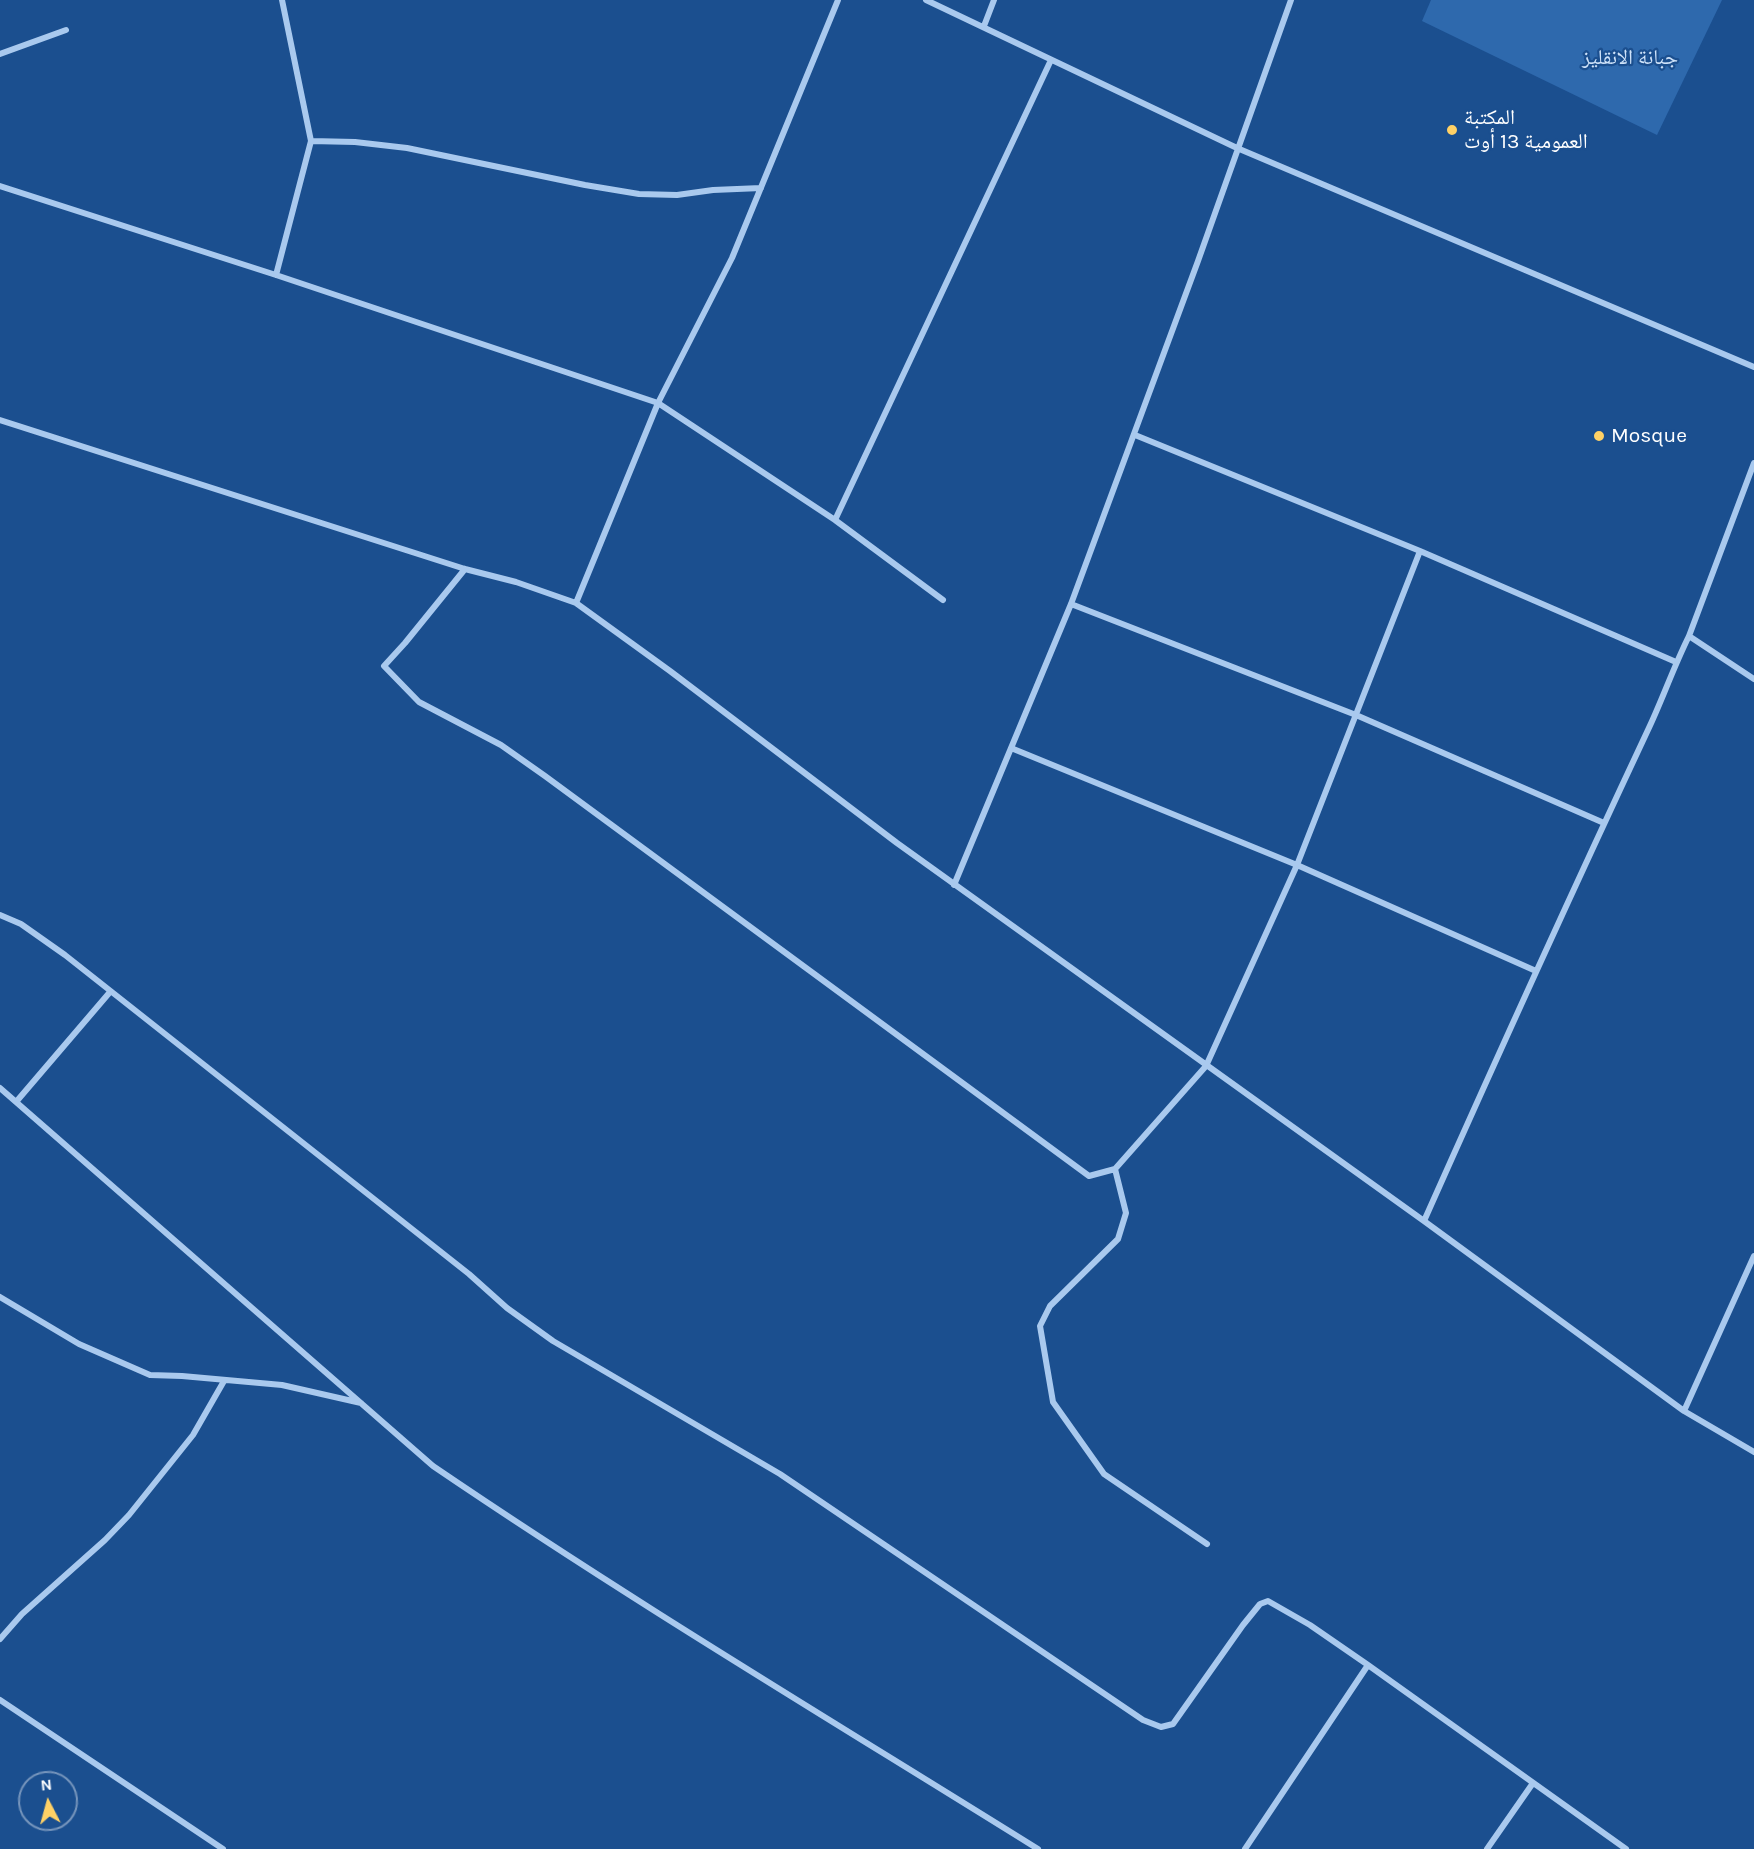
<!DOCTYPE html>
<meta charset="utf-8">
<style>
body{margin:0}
#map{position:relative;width:1754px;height:1849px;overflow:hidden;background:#1b4f8f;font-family:Karla,sans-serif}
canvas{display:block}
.north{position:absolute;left:18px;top:1771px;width:60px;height:60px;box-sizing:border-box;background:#1b4f8f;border:2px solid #7695bc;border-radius:50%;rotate:354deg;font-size:16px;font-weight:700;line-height:24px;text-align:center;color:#fff}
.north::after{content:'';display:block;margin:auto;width:21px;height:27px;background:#ffd166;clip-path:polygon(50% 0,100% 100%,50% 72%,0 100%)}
</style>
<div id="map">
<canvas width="1754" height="1849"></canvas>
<div class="north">N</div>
</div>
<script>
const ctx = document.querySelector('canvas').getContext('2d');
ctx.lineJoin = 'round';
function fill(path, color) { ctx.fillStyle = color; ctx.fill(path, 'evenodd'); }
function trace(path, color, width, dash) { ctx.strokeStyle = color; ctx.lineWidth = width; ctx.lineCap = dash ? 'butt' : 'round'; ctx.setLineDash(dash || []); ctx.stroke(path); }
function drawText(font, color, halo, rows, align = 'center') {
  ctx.font = font + ' Karla,"Noto Naskh Arabic",sans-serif'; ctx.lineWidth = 4.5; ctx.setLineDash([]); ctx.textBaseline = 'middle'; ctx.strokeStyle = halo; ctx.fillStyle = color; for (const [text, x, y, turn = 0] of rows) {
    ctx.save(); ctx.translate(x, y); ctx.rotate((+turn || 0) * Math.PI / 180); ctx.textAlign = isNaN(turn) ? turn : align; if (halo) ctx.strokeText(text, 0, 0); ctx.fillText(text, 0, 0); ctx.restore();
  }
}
fill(new Path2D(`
 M1431,0H1722L1657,135L1422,21Z`), '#2e69ad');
trace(new Path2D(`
 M926,0L1237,148L1754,367
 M984,26L994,0
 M0,54L66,30
 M311,141L355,142L407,148L585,185L639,194L677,195L713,190L761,188
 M0,186L276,275L658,403L835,520L943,600
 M276,275L311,141L282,0
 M0,420L465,569L516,582L576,603L670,671L897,843L1424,1221L1684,1411L1754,1452
 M1135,435L1420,551L1676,662
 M835,520L1051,60
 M465,569L405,643L384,666L419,702L501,745L545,776L1089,1176L1115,1169L1206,1066L1297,865L1420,551
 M576,603L658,403L732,258L838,0
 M1071,604L1356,715L1604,823
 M1689,636L1754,679
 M1011,748L1297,865L1536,971
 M954,885L1071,604L1198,261L1291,0
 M0,915L21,924L65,955L469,1274L507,1308L553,1341L780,1474L1143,1720L1161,1727L1173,1724L1243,1625L1260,1604L1268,1601L1310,1625L1368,1665L1626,1849
 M0,1088L433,1466C630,1600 836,1723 1038,1849
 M16,1102L110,992
 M1115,1169L1126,1213L1118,1239L1050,1306L1040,1326L1053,1402L1104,1474L1207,1544
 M1424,1221C1497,1057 1571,894 1647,732C1662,701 1673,668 1689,636L1754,463
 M0,1297L79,1344L150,1375L182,1376L282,1385L361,1403
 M1684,1411L1754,1256
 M0,1639L22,1614L105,1540L129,1515L193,1435L224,1381
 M0,1700L223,1849
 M1245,1849L1368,1665
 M1487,1849L1533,1783`), '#a9c9ee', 6);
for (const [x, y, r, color] of [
 [1452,130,6,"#ffd166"],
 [1599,436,6,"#ffd166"]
]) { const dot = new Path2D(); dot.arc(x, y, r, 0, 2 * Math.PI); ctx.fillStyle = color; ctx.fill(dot); trace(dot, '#1b4f8f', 2); }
drawText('21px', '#cfe3fa', '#1b4f8f', [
 ["جبانة الانقليز",1630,58]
]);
drawText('21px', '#fff', '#1b4f8f', [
 ["المكتبة",1464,118],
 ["العمومية 13 أوت",1464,142],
 ["Mosque",1611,436]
], 'left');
</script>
